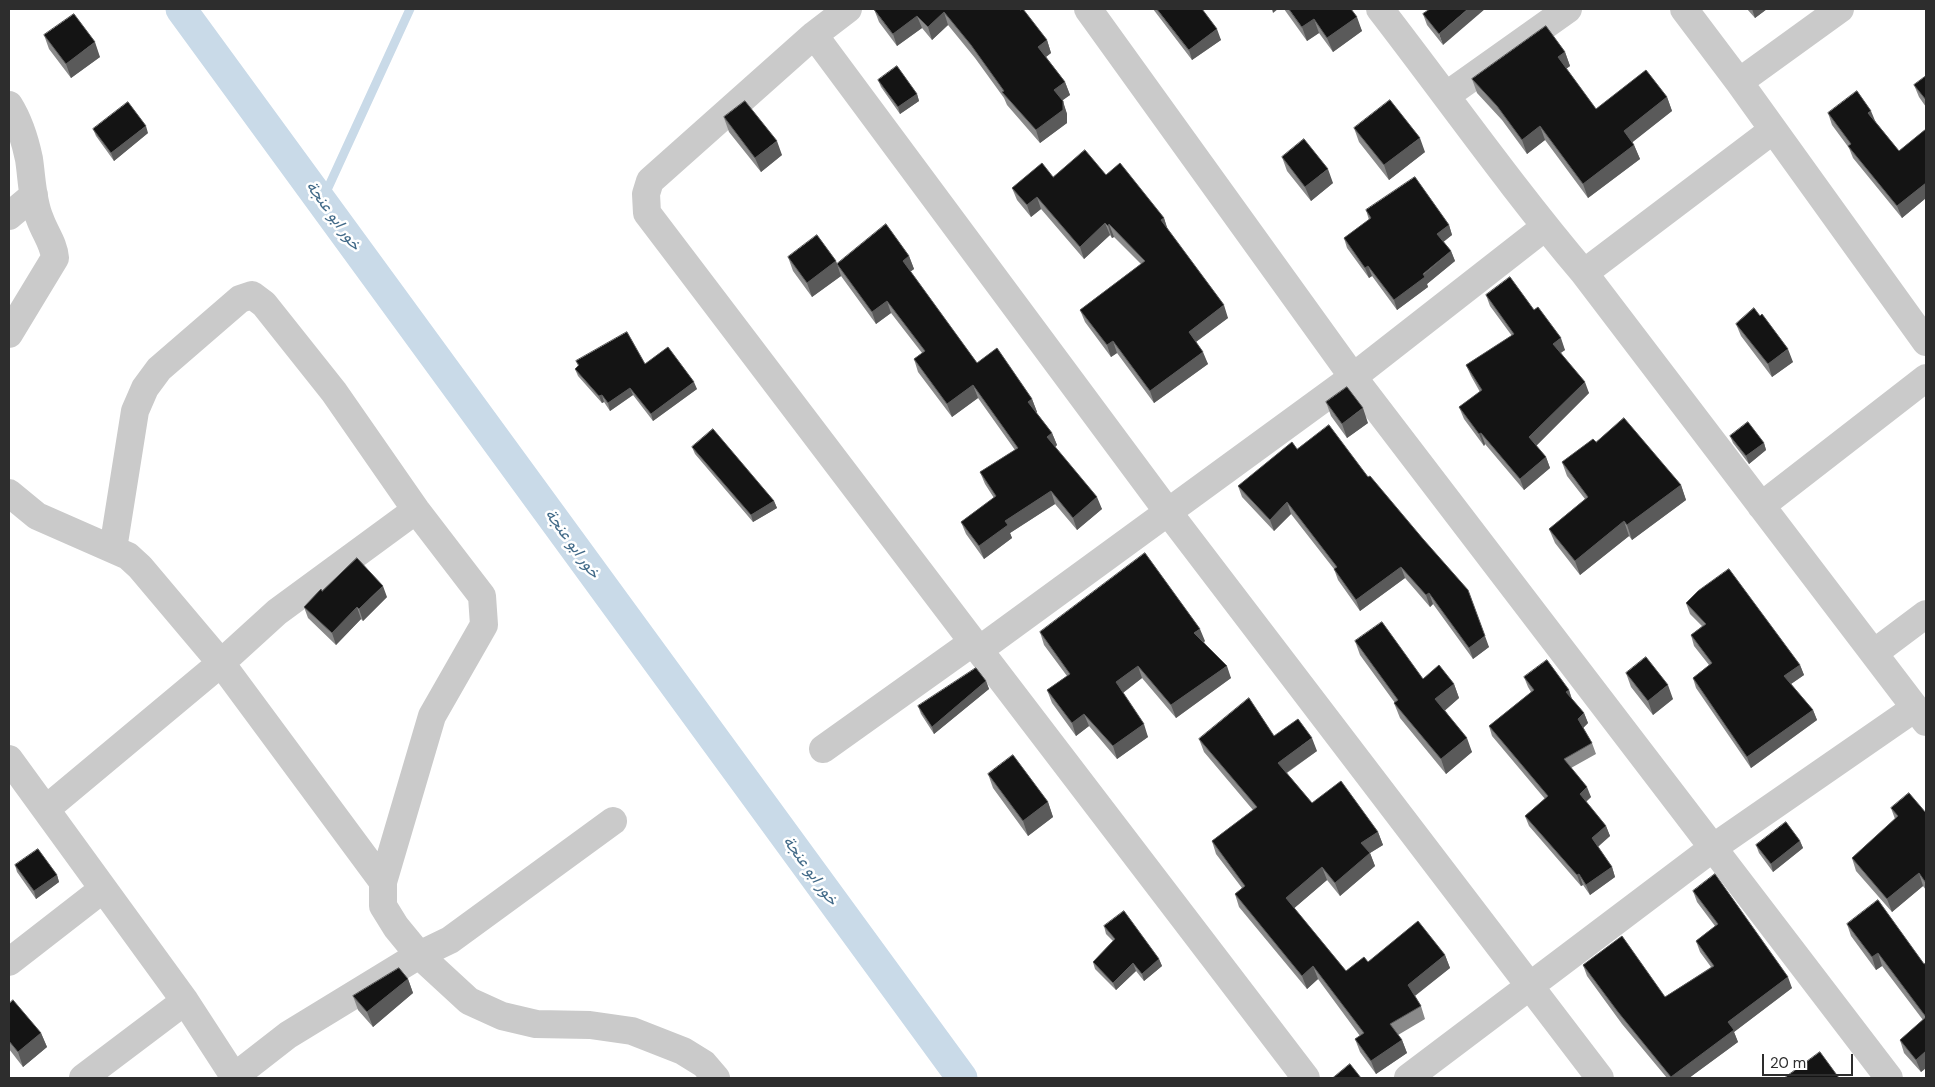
<!DOCTYPE html>
<meta charset="utf-8">
<style>
body{margin:0}
#map{position:relative;width:1935px;height:1087px;overflow:hidden;background:#fff;font-family:"DM Sans",sans-serif}
canvas{display:block}
.frame{position:absolute;inset:0;border:10px solid #2d2d2d;pointer-events:none}
.scale{position:absolute;left:1762px;top:1054px;width:91px;height:22px;box-sizing:border-box;border:2px solid #2d2d2d;border-top:0;padding-left:6px;font-size:15px;line-height:18px;white-space:nowrap;color:#2d2d2d;-webkit-text-stroke:4px #fff;paint-order:stroke}
</style>
<div id="map">
<canvas width="1935" height="1087"></canvas>
<div class="frame"></div>
<div class="scale">20 m</div>
</div>
<script>
const ctx = document.querySelector('canvas').getContext('2d');
ctx.lineJoin = 'round';
function trace(path, color, width, dash) { ctx.strokeStyle = color; ctx.lineWidth = width; ctx.lineCap = dash ? 'butt' : 'round'; ctx.setLineDash(dash || []); ctx.stroke(path); }
function fill(path, color) { ctx.fillStyle = color; ctx.fill(path, 'evenodd'); }
function drawText(font, color, halo, rows, align = 'center') {
  ctx.font = font + ' "DM Sans",Vazirmatn,sans-serif'; ctx.lineWidth = 5; ctx.setLineDash([]); ctx.textBaseline = 'middle'; ctx.strokeStyle = halo; ctx.fillStyle = color; for (const [text, x, y, turn = 0] of rows) {
    ctx.save(); ctx.translate(x, y); ctx.rotate((+turn || 0) * Math.PI / 180); ctx.textAlign = isNaN(turn) ? turn : align; if (halo) ctx.strokeText(text, 0, 0); ctx.fillText(text, 0, 0); ctx.restore();
  }
}
trace(new Path2D(`
 M322,201L410,9`), '#c9dae8', 9);
trace(new Path2D(`
 M181,9L962,1078`), '#c9dae8', 31);
trace(new Path2D(`
 M848,9L814,35L650,181L646,194L647,213L979,650L1353,377L1545,227
 M1088,9L1353,377L1889,1078
 M1380,9C1448,97 1512,188 1584,273L1926,722
 M1684,9L1739,82L1926,342
 M814,35L1168,512L1600,1078
 M1739,82L1840,9
 M1447,95L1568,9
 M9,105C19,121 25,140 29,159C32,179 32,200 40,219C45,233 54,244 55,258L9,334
 M9,216L34,195
 M1584,273L1773,130
 M9,493L37,516L128,556L140,567L221,663L383,882
 M1761,506L1926,378
 M113,549L135,411L145,388L159,369L240,299L252,295L264,304L334,392L416,510L482,596L484,625L432,716L383,882V906L396,927L419,955L288,1035L234,1077
 M979,650L1306,1078
 M1874,653L1926,614
 M823,749L973,642
 M9,759L185,1001L235,1078
 M46,809L221,663L277,612L416,510
 M613,821L450,940L419,955L469,1001L502,1016L536,1024L590,1025L632,1031L683,1051L704,1064L716,1078
 M9,962L103,889
 M83,1078L185,1001
 M1408,1078L1714,847L1915,708`), '#cacaca', 28);
fill(new Path2D(`
 M874,9H1020L1047,40L1051,53L1046,57L1065,82L1070,95L1062,100L1067,114V123L1040,143L1007,105L1004,98L975,58L948,25L932,40L922,28L897,46L879,22Z
 M1153,9H1202L1221,40L1192,60Z
 M1284,9H1351L1362,31L1333,52L1319,33L1307,41Z
 M1430,9L1443,45L1427,25L1423,14Z
 M1747,9H1767L1755,18Z
 M44,35L100,57L71,78L49,49Z
 M1565,52L1570,66L1566,69L1596,109L1667,97L1672,111L1632,142L1634,145L1640,159L1588,198L1545,140L1527,154L1502,120L1477,93L1472,79Z
 M1926,76V107L1919,97L1914,85Z
 M878,80L917,94L919,101L900,114L881,87Z
 M1828,113L1875,121L1899,151L1926,129V198L1902,218L1853,158L1849,148L1832,125Z
 M724,118L782,155L761,172L729,132Z
 M1354,128L1425,152L1389,180L1359,142Z
 M93,129L148,133L114,161L96,136Z
 M1282,157L1333,183L1311,201L1287,171Z
 M1106,175L1164,218L1167,229L1228,318L1196,342L1208,364L1154,403L1117,353L1111,357L1085,322L1080,310L1141,264L1114,237L1112,238L1110,235L1084,259L1041,209L1031,217L1017,200L1012,188L1053,177Z
 M1366,210L1449,225L1452,235L1443,241L1451,251L1455,261L1427,284L1428,287L1397,310L1372,276L1369,278L1347,248L1344,238L1369,220Z
 M909,256L914,269L910,272L977,363L1032,399L1037,412H1036L1052,433L1057,445L1055,447L1102,509L1077,530L1055,504L1010,533L1012,538L984,559L966,534L961,522L994,498L985,484L980,472L1015,450L978,398L952,417L918,372L914,359L922,353L891,313L876,324L841,276L812,297L793,271L788,257L836,261L837,264Z
 M1486,295L1534,310L1565,350L1561,353L1589,393L1536,446L1546,457L1550,468L1524,490L1485,444L1484,446L1464,419L1459,407L1480,392L1471,376L1466,365L1512,336L1490,306Z
 M1736,324L1793,362L1772,377L1741,336Z
 M576,361L645,364L697,389L653,421L633,395L610,411L604,402L602,403L578,376L575,369L578,366Z
 M1326,402L1368,423L1347,438L1331,416Z
 M1730,436L1764,443L1766,450L1749,464L1733,443Z
 M1596,442L1681,485L1686,500L1632,540L1629,536L1580,575L1555,543L1549,529L1585,499L1567,476L1562,462Z
 M692,447L774,501L777,508L753,522L695,454Z
 M1297,449L1489,647L1473,659L1433,604L1430,607L1405,578L1360,611L1338,580L1334,569L1291,514L1274,531L1242,497L1238,486Z
 M387,597L363,621L361,619L336,645L308,618L304,607Z
 M1686,603L1800,665L1804,675L1791,684L1813,710L1817,720L1751,768L1696,688L1693,678L1709,665L1694,646L1691,635L1702,626L1690,614Z
 M1040,632L1205,641L1204,642L1231,678L1176,718L1142,678L1123,693L1148,737L1117,759L1089,726L1076,736L1052,703L1047,690L1067,676L1044,645Z
 M1355,641L1423,679L1454,684L1459,698L1445,710L1472,752L1446,774L1400,718L1394,703H1395L1360,655Z
 M1626,673L1673,699L1653,715L1631,687Z
 M1524,677L1569,690L1572,699L1584,713L1588,723L1583,728L1592,743L1596,754L1571,768L1591,797L1586,802L1606,826L1610,836L1598,847L1612,867L1615,877L1590,895L1583,885L1581,886L1529,826L1525,816L1545,799L1492,736L1489,726L1531,692L1528,687Z
 M986,681L989,689L934,734L921,714L918,706Z
 M1274,736L1317,751L1287,773L1312,803L1378,832L1383,845L1370,853L1375,866L1340,896L1327,880L1294,908L1346,971L1368,962L1445,955L1450,968L1415,996L1421,1006L1425,1019L1398,1035L1402,1040L1407,1053L1376,1074L1360,1052L1355,1039L1360,1036L1318,979L1307,989L1239,907L1235,894L1242,888L1216,854L1212,841L1253,810L1204,752L1199,739Z
 M988,774L1048,802L1053,817L1028,836L993,788Z
 M1891,808L1926,813V890L1923,886L1892,912L1856,871L1852,858L1895,819Z
 M1800,841L1803,848L1773,872L1759,853L1756,845Z
 M15,865L57,875L59,882L36,899L17,872Z
 M1693,891L1792,988L1734,1032L1738,1042L1689,1078H1667L1622,1024L1587,976L1583,965L1665,997L1711,967L1700,952L1696,941L1715,926L1697,902Z
 M1847,924L1924,964L1926,1068L1921,1072L1904,1053L1900,1040L1923,1020L1882,966L1876,970L1851,936Z
 M1104,926L1159,959L1162,966L1144,981L1136,971L1116,990L1095,969L1093,962L1113,941L1106,934Z
 M408,979L413,993L373,1027L358,1010L353,996Z
 M9,1004L41,1033L47,1047L23,1067L9,1049Z`), '#8a8a8a');
fill(new Path2D(`
 M1272,9H1278L1273,13Z
 M1468,9H1485L1443,45L1439,34Z
 M1752,9H1767L1755,18Z
 M944,12L948,25L932,40L928,27Z
 M917,16L922,28L897,46L893,34Z
 M1357,17L1362,31L1333,52L1327,38Z
 M1314,19L1319,33L1307,41L1302,27Z
 M1217,29L1221,40L1192,60L1189,50Z
 M1047,40L1051,53L1042,60L1038,47Z
 M95,42L100,57L71,78L66,64Z
 M1565,52L1570,66L1563,71L1558,57Z
 M1065,82L1070,95L1059,103L1054,90Z
 M917,94L919,101L900,114L898,107Z
 M1667,97L1672,111L1629,145L1624,131Z
 M1063,101L1067,114V123L1040,143L1036,130Z
 M1871,111L1876,123L1868,113Z
 M146,126L148,133L114,161L111,153Z
 M1540,126L1545,140L1527,154L1522,140Z
 M1420,138L1425,152L1389,180L1384,165Z
 M777,141L782,155L761,172L755,158Z
 M1634,145L1640,159L1588,198L1583,184Z
 M1328,169L1333,183L1311,201L1305,187Z
 M1926,183V198L1902,218L1897,206Z
 M1037,197L1041,209L1031,217L1027,205Z
 M1164,218L1168,230L1161,220Z
 M1105,223L1110,235L1084,259L1080,247Z
 M1109,224L1114,237L1112,238L1108,226Z
 M1449,225L1452,235L1441,244L1437,234Z
 M1451,251L1455,261L1427,284L1428,287L1397,310L1394,300Z
 M909,256L914,269L907,274L903,261Z
 M836,261L841,276L812,297L807,283Z
 M1368,266L1372,276L1369,278L1365,268Z
 M887,301L891,313L876,324L872,312Z
 M1224,305L1228,318L1193,344L1189,332Z
 M1561,338L1565,350L1557,355L1553,344Z
 M1113,341L1117,353L1111,357L1107,345Z
 M1788,349L1793,362L1772,377L1768,364Z
 M1203,352L1208,364L1154,403L1150,391Z
 M694,382L697,389L653,421L651,414Z
 M1585,382L1589,393L1533,449L1529,437Z
 M973,385L978,398L952,417L947,404Z
 M630,388L633,395L610,411L608,403Z
 M602,395L604,402L602,403L599,396Z
 M1032,399L1037,412L1033,414L1028,402Z
 M1363,408L1368,423L1347,438L1342,424Z
 M1052,433L1057,445L1052,450L1047,437Z
 M1481,433L1485,444L1484,446L1479,434Z
 M1764,443L1766,450L1749,464L1746,456Z
 M1546,457L1550,468L1524,490L1520,479Z
 M1681,485L1686,500L1632,540L1627,525Z
 M1051,491L1055,504L1010,533L1012,538L984,559L979,546L1005,521Z
 M1097,497L1102,509L1077,530L1073,518Z
 M774,501L777,508L753,522L751,515Z
 M1287,502L1291,514L1274,531L1270,520Z
 M1624,521L1629,536L1580,575L1575,561Z
 M1401,567L1405,578L1360,611L1356,600Z
 M383,586L387,597L363,621L359,609Z
 M1429,593L1433,604L1430,607L1426,595Z
 M357,607L361,619L336,645L332,633Z
 M1200,629L1205,641L1199,646L1194,633Z
 M1485,636L1489,647L1473,659L1469,648Z
 M1800,665L1804,675L1788,686L1784,676Z
 M1138,666L1142,678L1120,695L1116,682Z
 M1227,666L1231,678L1176,718L1171,705Z
 M986,681L989,689L934,734L932,727Z
 M1454,684L1459,698L1441,714L1435,699Z
 M1668,685L1673,699L1653,715L1648,701Z
 M1569,690L1572,700L1566,692Z
 M1813,710L1817,720L1751,768L1747,757Z
 M1584,713L1588,723L1582,729L1578,719Z
 M1084,714L1089,726L1076,736L1072,723Z
 M1144,724L1148,737L1117,759L1113,746Z
 M1312,738L1317,751L1283,775L1278,763Z
 M1467,738L1472,752L1446,774L1441,759Z
 M1587,787L1591,797L1583,804L1580,794Z
 M1048,802L1053,817L1028,836L1023,821Z
 M1606,826L1610,836L1595,849L1592,838Z
 M1378,832L1383,845L1370,853L1375,866L1340,896L1335,883L1361,843Z
 M1800,841L1803,848L1773,872L1771,864Z
 M1322,867L1327,880L1291,911L1286,898Z
 M1612,867L1615,877L1590,895L1586,885Z
 M1919,873L1923,886L1892,912L1887,899Z
 M1579,874L1583,885L1581,886L1577,875Z
 M57,875L59,882L36,899L34,891Z
 M1878,953L1882,966L1876,970L1872,957Z
 M1445,955L1450,968L1412,998L1408,985Z
 M1159,959L1162,966L1144,981L1142,974Z
 M1133,963L1136,971L1116,990L1113,983Z
 M1313,966L1318,979L1307,989L1302,976Z
 M1788,977L1792,988L1734,1032L1738,1042L1689,1078H1671V1077L1728,1022Z
 M408,979L413,993L373,1027L367,1012Z
 M41,1033L47,1047L23,1067L18,1052Z
 M1402,1040L1407,1053L1376,1074L1371,1061Z
 M1926,1051V1068L1921,1072L1916,1060Z`), '#5a5a5a');
const building = new Path2D(`
 M874,9H1020V10L1023,9L1047,40L1038,47L1065,82L1054,90L1063,101V110L1036,130L1002,92L1004,91L971,45L944,12L928,27L917,16L893,34Z
 M1157,9H1202L1217,29L1189,50Z
 M1289,9H1351L1357,17L1327,38L1314,19L1302,27Z
 M1430,9H1468L1439,34L1423,14Z
 M74,14L95,42L66,64L44,35Z
 M1546,26L1565,52L1558,57L1596,109L1646,70L1667,97L1624,131L1634,145L1583,184L1540,126L1522,140L1497,106L1472,79Z
 M897,66L917,94L898,107L878,80Z
 M1926,76V100L1914,85Z
 M1857,91L1871,111L1868,113L1899,151L1926,129V183L1897,206L1848,146L1851,144L1828,113Z
 M1390,100L1420,138L1384,165L1354,128Z
 M745,101L777,141L755,158L724,117Z
 M128,102L146,126L111,153L93,129Z
 M1304,139L1328,169L1305,187L1282,157Z
 M1085,150L1106,175L1120,163L1164,218L1161,220L1224,305L1189,332L1203,352L1150,391L1113,341L1107,345L1080,310L1145,261L1109,224L1108,226L1105,223L1080,247L1037,197L1027,205L1012,188L1042,163L1053,177Z
 M1415,177L1449,225L1437,234L1451,251L1423,274L1425,277L1394,300L1368,266L1365,268L1344,238L1371,218L1366,210Z
 M886,224L909,256L903,261L977,363L997,348L1032,399L1028,402L1052,433L1047,437L1097,497L1073,518L1051,491L1005,521L1008,525L979,546L961,522L996,496L980,472L1018,448L973,385L947,404L914,359L925,351L887,301L872,312L837,264Z
 M817,235L836,261L807,283L788,257Z
 M1510,277L1534,310L1538,307L1561,338L1553,344L1585,382L1529,437L1546,457L1520,479L1481,433L1479,434L1459,407L1482,390L1466,365L1514,334L1486,295Z
 M1754,308L1760,316L1762,314L1788,349L1768,364L1736,324Z
 M627,332L645,364L668,347L694,382L651,414L630,388L608,403L602,395L599,396L575,369L579,365L576,361Z
 M1347,387L1363,408L1342,424L1326,402Z
 M1624,418L1681,485L1627,525L1624,521L1575,561L1549,529L1588,497L1562,462L1593,439L1596,442Z
 M1748,422L1764,443L1746,456L1730,436Z
 M1329,425L1368,477L1370,476L1423,539L1468,590L1485,636L1469,648L1429,593L1426,595L1401,567L1356,600L1334,569L1337,567L1287,502L1270,520L1238,486L1292,442L1297,449Z
 M713,429L774,501L751,515L692,447Z
 M1145,553L1200,629L1194,633L1227,666L1171,705L1138,666L1116,682L1144,724L1113,746L1084,714L1072,723L1047,690L1070,674L1040,632Z
 M357,558L383,586L359,609L357,607L332,633L304,607L321,589L322,591Z
 M1729,569L1800,665L1784,676L1813,710L1747,757L1693,678L1712,663L1691,635L1706,624L1686,603L1698,591Z
 M1382,622L1423,679L1439,665L1454,684L1435,699L1467,738L1441,759L1394,703L1398,700L1355,641Z
 M1646,657L1668,685L1648,701L1626,673Z
 M1547,660L1569,690L1566,692L1584,713L1578,719L1592,743L1564,759L1587,787L1580,794L1606,826L1592,838L1612,867L1586,885L1579,874L1577,875L1525,816L1548,796L1489,726L1534,690L1524,677Z
 M976,668L986,681L932,727L918,706Z
 M1249,698L1274,736L1298,719L1312,738L1278,763L1312,803L1341,781L1378,832L1361,843L1370,853L1335,883L1322,867L1286,898L1346,971L1364,957L1368,962L1418,921L1445,955L1408,985L1421,1006L1390,1024L1402,1040L1371,1061L1355,1039L1364,1033L1313,966L1302,976L1235,894L1245,886L1212,841L1257,807L1199,739Z
 M1013,755L1048,802L1023,821L988,774Z
 M1909,793L1926,813V883L1919,873L1887,899L1852,858L1898,816L1891,808Z
 M1786,822L1800,841L1771,864L1756,845Z
 M38,849L57,875L34,891L15,865Z
 M1715,874L1788,977L1728,1022L1734,1030L1671,1077L1618,1012L1583,965L1622,936L1665,997L1714,966L1696,941L1718,924L1693,891Z
 M1878,900L1924,964L1926,963V1051L1916,1060L1900,1040L1926,1017L1878,953L1872,957L1847,924Z
 M1124,911L1159,959L1142,974L1133,963L1113,983L1093,962L1115,939L1104,926Z
 M399,968L408,979L367,1012L353,996Z
 M13,1000L41,1033L18,1052L9,1041V1004Z
 M1820,1052L1839,1078H1787L1786,1077Z
 M1350,1064L1361,1078H1333Z`);
fill(building, '#141414');
trace(building, '#5a5a5a', 1);
drawText('italic 16px', '#426a88', '#fff', [
 ["خور ابو عنجة",333,216,54],
 ["خور ابو عنجة",572,544,54],
 ["خور ابو عنجة",810,871,54]
]);
</script>
